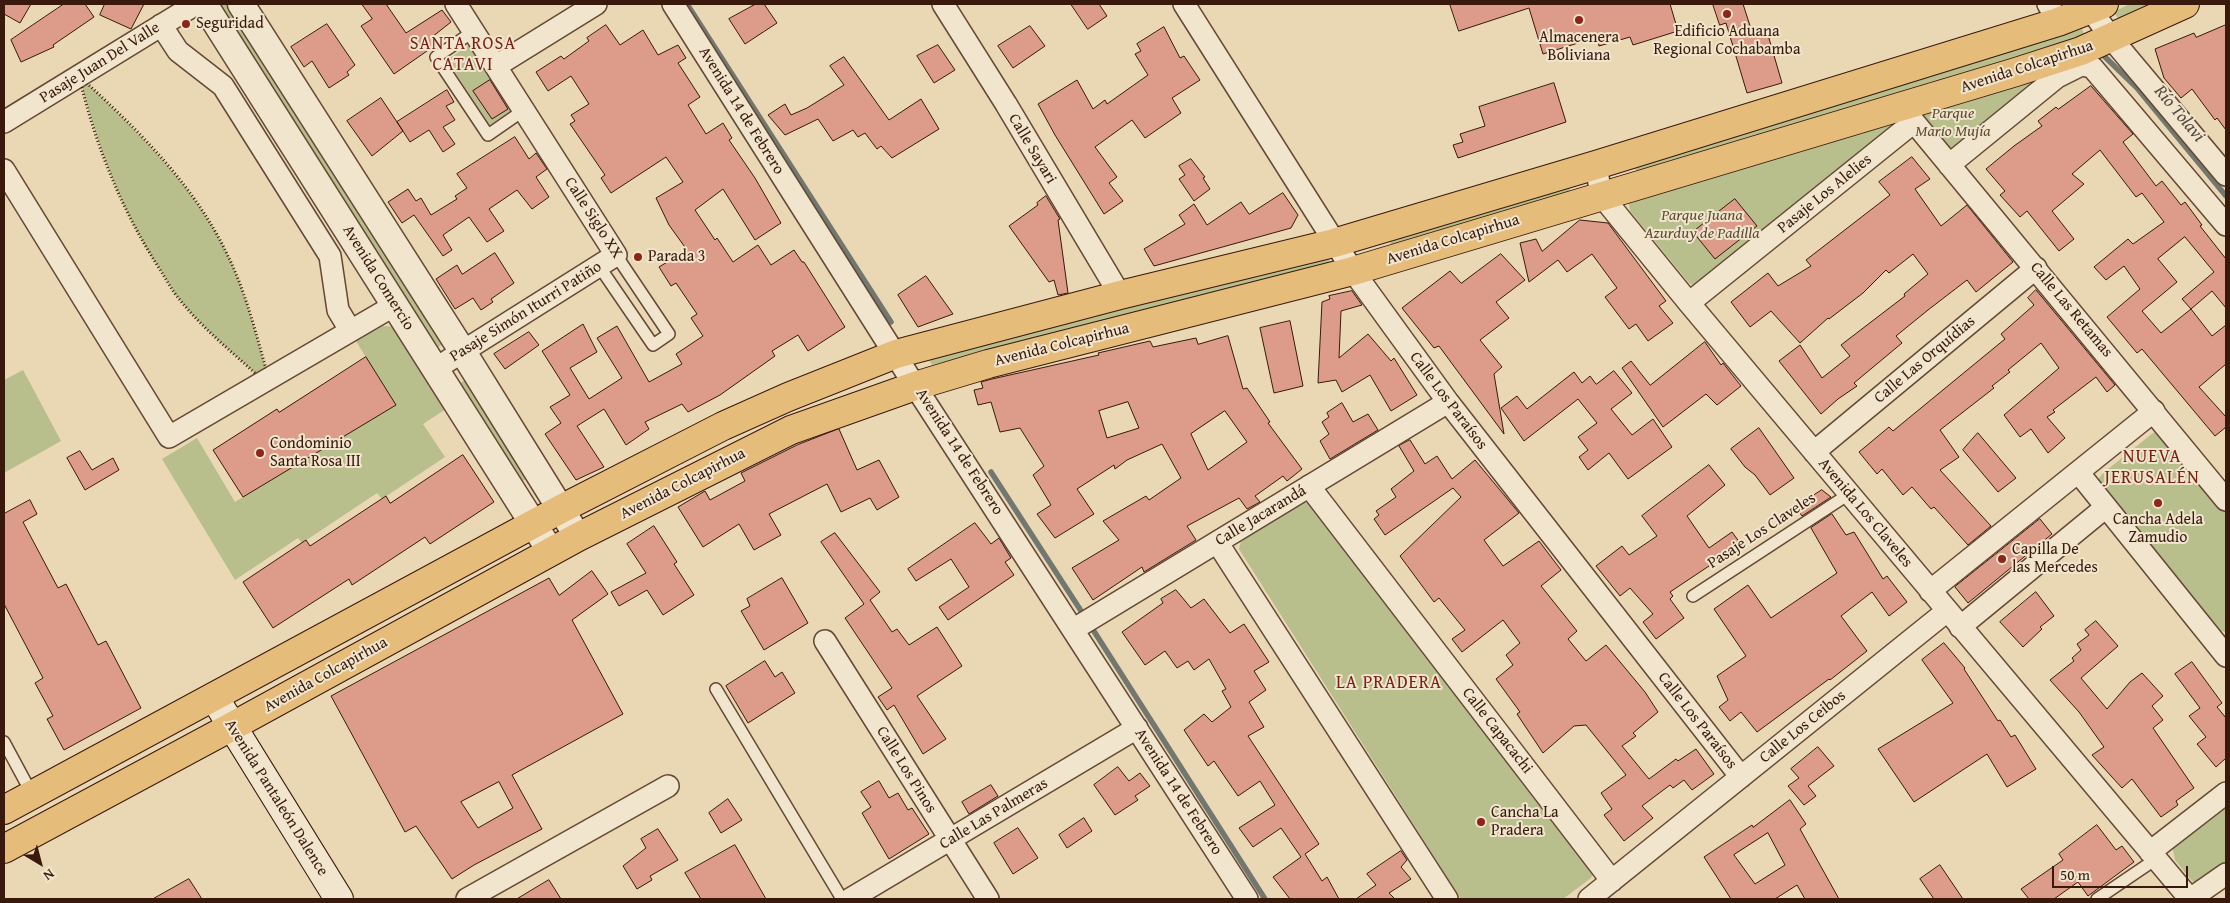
<!DOCTYPE html>
<meta charset="utf-8">
<style>
body{margin:0}
#map{position:relative;width:2230px;height:903px;overflow:hidden;background:#ead7b4;font-family:"Gentium Book Plus",serif}
canvas{display:block}
.frame{position:absolute;inset:0;border:5px solid #38190b;pointer-events:none}
.north{position:absolute;left:15px;top:838px;width:50px;height:50px;-webkit-text-stroke:4px #f1e5ce;paint-order:stroke;rotate:143deg;font-size:14px;font-weight:700;line-height:20px;text-align:center;color:#38190b}
.north::after{content:'';display:block;margin:auto;width:18px;height:22px;background:#38190b;clip-path:polygon(50% 0,100% 100%,50% 72%,0 100%)}
.scale{position:absolute;left:2052px;top:866px;width:136px;height:22px;box-sizing:border-box;border:2px solid #38190b;border-top:0;padding-left:6px;font-size:15px;line-height:18px;white-space:nowrap;color:#38190b;-webkit-text-stroke:4px #f1e5ce;paint-order:stroke}
</style>
<div id="map">
<canvas width="2230" height="903"></canvas>
<div class="frame"></div>
<div class="north">N</div>
<div class="scale">50 m</div>
</div>
<script>
const ctx = document.querySelector('canvas').getContext('2d');
ctx.lineJoin = 'round';
function fill(path, color) { ctx.fillStyle = color; ctx.fill(path, 'evenodd'); }
function trace(path, color, width, dash) { ctx.strokeStyle = color; ctx.lineWidth = width; ctx.lineCap = dash ? 'butt' : 'round'; ctx.setLineDash(dash || []); ctx.stroke(path); }
function drawText(font, color, halo, rows, align = 'center') {
  ctx.font = font + ' "Gentium Book Plus",serif'; ctx.lineWidth = 4; ctx.setLineDash([]); ctx.textBaseline = 'middle'; ctx.strokeStyle = halo; ctx.fillStyle = color; for (const [text, x, y, turn = 0] of rows) {
    ctx.save(); ctx.translate(x, y); ctx.rotate((+turn || 0) * Math.PI / 180); ctx.textAlign = isNaN(turn) ? turn : align; if (halo) ctx.strokeText(text, 0, 0); ctx.fillText(text, 0, 0); ctx.restore();
  }
}
fill(new Path2D(`
 M213,4H230L446,342L434,350Z
 M2130,4H2159L2121,21L2113,12Z
 M2082,29L2086,38L1637,173L1634,164Z
 M472,43L515,108L490,125L447,60Z
 M2091,53L1952,153L1917,113L1694,286L1689,283L1630,211L1629,204L1634,199Z
 M87,83C140,134 194,186 227,253C245,290 255,330 266,369L257,375C231,351 202,328 180,300C172,291 166,279 159,268C121,210 101,154 82,87Z
 M1568,184L1571,194L1392,248L1389,237Z
 M1327,255L1331,265L932,365L926,354Z
 M383,326L398,327L449,407L423,424L445,457L382,499L377,493L302,543L298,538L235,580L162,459L197,438L235,502C288,468 342,438 395,405L356,341Z
 M23,370L61,441L4,473V380Z
 M466,379L529,477L518,484L455,387Z
 M2158,432L2162,434L2226,514V632L2216,630L2100,487L2098,480L2102,474L2153,433Z
 M1303,503H1308L1591,869L1593,874L1591,878L1563,899H1461L1239,549L1241,541Z
 M2226,801V867L2197,883L2192,881L2175,860L2173,849L2177,839Z`), '#b8be8c');
trace(new Path2D(`
 M687,4L891,322
 M2104,56L2137,88L2226,196
 M991,472L1085,617
 M1090,625L1265,899`), '#727870', 5.5);
const building = new Path2D(`
 M4,4H31L20,23L4,14Z
 M64,4H85L94,17L53,45L54,47L21,62L11,40Z
 M105,4H144L131,29L100,15Z
 M362,4H386L406,33L442,10L451,22L432,37L437,44L394,74L361,26L372,19Z
 M756,4H764L777,23L745,44L729,19Z
 M1071,4H1099L1107,16L1088,29Z
 M1450,4H1670L1678,31L1633,45L1630,37L1599,46L1597,37L1543,54L1529,8L1459,31Z
 M1713,4H1743L1752,32L1766,28L1782,83L1747,93L1726,23L1720,25Z
 M327,24L355,65L347,72L349,75L329,88L312,61L304,67L291,47Z
 M606,25L620,45L643,30L658,55L678,45L686,58L678,63L700,97L688,105L706,134L723,123L732,138L729,140L755,178L781,223L755,240L723,189L695,210L715,240L717,238L733,262L758,245L771,265L794,250L802,262H804L845,327L808,351L798,335L772,351L775,356L720,395L688,412L682,404L645,422L649,429L626,445L604,409L577,426L604,467L576,480L545,434L561,423L550,407L570,395L542,351L583,324L597,352L570,368L589,399L622,378L597,338L617,326L649,382L682,364L676,354L703,336L691,318L697,314L676,283L671,286L659,267L687,250L669,225L656,198L683,182L666,157L611,193L601,178L605,175L570,124L575,121L571,115L589,104L571,76L548,91L536,72L561,56L564,59L589,41L587,38Z
 M2226,25V130L2217,118L2215,120L2192,89L2181,98L2164,78L2155,49L2194,33L2196,37Z
 M1030,26L1045,46L1013,68L998,46Z
 M1164,27L1180,58L1184,56L1200,80L1172,98L1181,113L1145,138L1132,120L1095,147L1117,177L1109,183L1123,201L1104,214L1055,135L1038,104L1077,80L1093,109L1105,100L1107,104L1148,75L1135,54L1141,51L1137,44Z
 M938,45L955,70L934,83L917,56Z
 M844,57L889,120L921,99L939,129L892,158L881,146L877,149L865,133L858,137L853,130L833,141L818,119L785,135L768,115L785,104L791,115L807,108L844,85L830,66Z
 M490,80L508,109L492,119L473,91Z
 M1554,83L1566,122L1458,158L1453,145L1463,142L1460,134L1485,126L1479,107Z
 M2091,86L2133,134L2123,142L2156,186L2162,181L2181,205L2185,202L2202,225L2200,226L2226,259V308L2212,291L2191,309L2212,336L2226,325V364L2199,387L2226,417V427L2215,436L2142,349L2137,353L2107,317L2140,289L2124,266L2106,280L2094,267L2128,239L2133,244L2164,222L2142,193L2136,197L2100,150L2072,174L2084,184L2052,211L2074,239L2059,251L2027,211L2020,217L2000,195L2005,191L1986,169L2014,146L2042,126L2038,121L2056,107L2058,109ZM2185,237L2214,272L2182,299L2191,309L2161,333L2142,311L2177,282L2158,259Z
 M447,90L454,102L446,106L455,120L443,127L455,144L443,152L429,130L410,142L397,122Z
 M381,98L403,131L372,156L347,121Z
 M515,137L529,159L536,153L547,169L536,177L549,197L532,209L517,190L489,209L504,231L487,242L469,217L443,235L452,250L443,256L414,215L402,223L388,202L408,189L416,201L421,198L431,215L457,199L455,196L467,188L457,174Z
 M1912,157L1930,179L1915,189L1941,226L1967,205L2013,262L1976,292L1967,280L1928,310L1896,336L1902,343L1854,383L1857,386L1838,399L1821,414L1779,361L1800,345L1822,378L1850,356L1841,345L1905,296L1904,294L1928,274L1913,254L1889,273L1886,270L1863,293L1829,319L1828,318L1800,343L1771,311L1750,327L1731,302L1768,273L1778,286L1811,266L1806,260L1890,195L1879,182Z
 M1191,159L1205,177L1203,178L1210,189L1194,201L1179,179L1185,175L1179,166Z
 M1283,193L1298,215L1291,228L1154,266L1144,249L1185,224L1179,215L1194,204L1207,225L1241,202L1249,214Z
 M1046,196L1060,219L1058,220L1068,293L1058,295L1054,280L1049,282L1009,226L1038,205L1037,203Z
 M1735,199L1757,226L1715,259L1693,232Z
 M1580,220L1608,223L1666,301L1659,306L1673,323L1648,341L1636,324L1629,329L1605,297L1617,288L1592,254L1567,272L1558,260L1529,282L1520,243L1536,239L1542,251Z
 M495,253L514,283L491,299L493,302L481,310L473,298L455,309L436,279L457,265L462,274Z
 M1501,254L1525,280L1496,302L1509,318L1480,340L1502,367L1494,374L1504,434L1439,346L1434,348L1402,308L1450,271L1461,283Z
 M926,276L953,314L918,327L898,295Z
 M2036,290L2115,385L2107,392L2096,377L2053,410L2055,412L2047,417L2065,438L2048,453L2031,429L2020,437L2004,415L2059,368L2041,343L2008,370L2010,372L1992,386L1994,388L1940,430L1959,457L1940,470L1991,526L1968,545L1934,507L1931,509L1912,487L1903,495L1882,469L1877,474L1859,452L1889,427L1893,431L2005,339L2001,334L2034,305L2028,298Z
 M1352,291L1362,305L1341,311L1339,358L1368,334L1391,361L1394,358L1417,395L1391,411L1370,375L1342,392L1336,380L1318,383L1322,302L1330,299L1329,296Z
 M1290,321L1303,386L1274,393L1260,328Z
 M529,332L539,345L505,369L494,354Z
 M1228,336L1243,389L1247,388L1270,422L1268,423L1302,469L1287,481L1283,476L1255,496L1260,502L1247,509L1239,498L1187,526L1196,540L1144,572L1142,567L1093,600L1072,568L1119,540L1103,521L1146,496L1149,500L1181,478L1162,444L1127,460L1115,469L1114,465L1077,489L1094,514L1055,538L1037,514L1051,505L1033,475L1044,466L1020,428L1000,432L991,402L978,405L974,390L983,388L981,382L992,379L1099,355L1098,353L1150,341L1153,347L1196,338L1198,344ZM1128,402L1139,428L1107,438L1099,411ZM1225,411L1247,442L1208,470L1191,434Z
 M1705,342L1721,365L1723,363L1741,386L1717,405L1706,394L1663,427L1622,368L1631,361L1650,385Z
 M366,357L396,405L243,497L213,450L277,409L279,412Z
 M1614,371L1632,393L1611,409L1632,435L1653,419L1672,447L1628,479L1609,453L1588,470L1579,457L1588,450L1578,437L1597,423L1578,399L1524,441L1501,408L1517,396L1527,409L1574,372L1582,383L1590,376L1596,384Z
 M1342,403L1353,422L1368,414L1378,430L1330,459L1320,441L1329,434L1322,422L1329,417L1327,413Z
 M1759,428L1794,478L1770,495L1755,475L1745,467L1731,449Z
 M839,429L857,470L879,460L899,497L877,510L870,498L841,512L827,484L769,514L781,535L754,550L739,524L703,547L678,507L705,491L710,500L745,481L741,473L797,445Z
 M1978,433L2016,478L1998,492L1963,450Z
 M1410,440L1425,464L1437,456L1452,479L1475,460L1519,513L1484,540L1503,566L1539,541L1561,570L1541,586L1577,631L1568,639L1586,661L1606,645L1645,692L1658,712L1633,733L1636,736L1622,746L1649,779L1676,759L1678,761L1696,749L1714,774L1692,790L1684,780L1673,788L1670,785L1642,806L1653,818L1624,841L1604,815L1612,809L1601,793L1626,775L1615,761L1586,725L1574,726L1543,753L1517,714L1520,712L1496,679L1513,665L1506,655L1520,643L1503,620L1462,652L1452,639L1465,630L1439,598L1434,602L1400,556L1461,497L1453,488L1385,535L1374,519L1379,515L1376,511L1396,497L1391,489L1414,471L1399,446Z
 M80,451L92,470L113,458L119,470L85,490L67,458Z
 M463,455L494,502L430,544L425,537L352,585L349,579L273,628L243,582L306,540L310,546L386,496L390,503Z
 M1709,465L1725,485L1687,516L1709,548L1732,532L1743,547L1729,557L1727,554L1670,592L1673,596L1670,599L1684,618L1656,639L1643,622L1653,614L1630,588L1620,596L1596,566L1622,546L1629,555L1657,536L1642,516Z
 M1822,490L1831,497L1802,516L1796,507Z
 M30,500L37,514L23,522L58,588L66,584L98,645L106,641L141,708L64,750L47,719L53,716L35,683L43,678L4,604V514Z
 M1832,514L1846,535L1854,532L1883,579L1887,576L1907,602L1889,616L1872,592L1841,616L1867,651L1830,680L1829,679L1757,732L1741,712L1730,721L1719,707L1728,700L1717,676L1746,656L1714,609L1748,585L1771,618L1837,573L1811,528Z
 M2040,519L2052,534L1968,603L1955,587Z
 M975,523L991,544L999,538L1011,558L1005,562L1014,575L948,620L939,607L969,587L951,559L916,581L908,569Z
 M654,526L677,562L674,564L694,595L663,615L647,590L619,606L611,592L646,573L627,544Z
 M835,533L880,592L870,600L892,632L897,629L909,645L937,627L962,666L917,696L946,739L923,754L894,705L887,710L878,697L892,688L845,618L864,604L821,542Z
 M592,571L608,594L572,620L623,714L512,775L542,829L474,865L452,879L416,826L405,832L331,696L549,578L559,595ZM499,782L513,808L478,828L461,802Z
 M782,578L808,623L764,650L741,611L750,606L747,599Z
 M1176,590L1191,608L1204,599L1230,633L1244,624L1269,662L1254,671L1266,690L1249,702L1264,727L1248,736L1319,844L1305,854L1322,881L1327,877L1339,899H1290L1273,877L1301,857L1281,828L1253,847L1239,828L1275,805L1260,781L1238,796L1214,761L1208,766L1184,730L1204,714L1212,722L1231,707L1222,691L1226,689L1209,659L1194,670L1188,661L1177,668L1165,651L1145,665L1122,632L1163,603L1161,599Z
 M2036,592L2054,616L2040,627L2042,629L2023,647L2000,622Z
 M2096,621L2118,646L2081,678L2107,709L2130,682L2142,673L2163,696L2152,706L2163,720L2153,728L2194,788L2176,801L2178,805L2161,817L2132,779L2122,788L2092,755L2104,747L2079,712L2050,680L2074,661L2072,658L2081,650L2077,644L2089,635L2085,630Z
 M1944,643L1965,668L1964,669L1998,721L2000,720L2011,737L2015,735L2036,769L2007,787L1987,754L1914,802L1878,749L1953,703L1922,660Z
 M765,661L775,677L782,672L795,693L748,723L726,686Z
 M2192,662L2222,703L2217,707L2226,718V758L2216,767L2197,744L2206,737L2189,716L2200,708L2175,674Z
 M1818,747L1834,766L1808,786L1816,796L1804,805L1788,786L1799,778L1791,769Z
 M1118,767L1129,781L1140,773L1150,786L1135,796L1138,800L1115,815L1094,785Z
 M879,781L889,798L898,793L908,810L912,808L929,834L889,859L862,813L871,807L861,792Z
 M991,785L998,796L969,814L962,802Z
 M728,799L742,820L721,833L709,813Z
 M1790,800L1806,824L1800,829L1839,899H1805L1797,885L1775,899H1731L1704,857L1752,825L1753,827ZM1768,833L1785,865L1755,884L1734,855Z
 M1084,818L1092,831L1067,848L1059,835Z
 M2097,825L2116,850L2122,846L2134,862L2088,896L2078,882L2054,899H2029L2021,889L2063,860L2059,854Z
 M1018,828L1038,858L1013,874L994,843Z
 M658,829L678,860L650,876L652,880L637,889L623,866L646,848L641,839Z
 M735,845L766,899H701L685,873Z
 M1401,851L1407,860L1401,867L1411,879L1389,893L1395,899H1356L1376,885L1367,874Z
 M1940,865L1963,899H1934L1920,879Z
 M189,879L202,899H153Z
 M549,880L561,899H517Z`);
fill(building, '#dd9c89');
trace(building, '#38190b', 1);
const service = new Path2D(`
 M474,31L436,57L488,135L524,110
 M599,266L653,345L669,334L616,255
 M1693,596L1849,494
 M716,689L842,899
 M4,742L32,794
 M2097,899L2156,859`);
const minor = new Path2D(`
 M673,4L915,386L1247,899
 M943,4L1006,104L1120,295
 M1184,4L1353,271L1448,402L1741,777
 M2048,4L2058,22
 M2087,4L2111,38L2226,175
 M161,25L178,51L223,86L330,256L338,310L350,330
 M496,66L596,4
 M4,122L196,4
 M1596,165L1601,195L1689,303L2190,899
 M1949,165L2057,77L2081,65L2092,67L2226,225
 M4,170L169,437L395,305
 M1689,303L1914,122L2226,500
 M435,369L616,255L456,4
 M1814,452L2036,268
 M2078,472L2226,656
 M1309,486L1612,881
 M1217,542L1447,899
 M1930,591L2154,411
 M1960,627L2106,507
 M1074,629L1448,402
 M825,641L988,899
 M2150,852L2226,793
 M467,899L668,786
 M850,899L1137,728
 M1589,899L1947,611
 M2190,899L2226,874`);
const tertiary = new Path2D(`
 M204,4L551,552
 M241,4L463,352L578,537`);
const secondary = new Path2D(`
 M214,697L339,899`);
const primary = new Path2D(`
 M4,810L561,509L723,426L788,397L896,354L1120,295L1334,243L1596,165L2058,22L2104,4
 M4,849L231,727L578,537L791,430L915,386L988,364L1353,271L2016,72L2081,51L2185,4`);
trace(service, '#644835', 14);
trace(minor, '#644835', 24);
trace(tertiary, '#644835', 29);
trace(secondary, '#38190b', 30);
trace(primary, '#38190b', 30);
trace(new Path2D(`
 M79,76C135,127 194,184 227,254C245,290 255,330 266,369L265,380L257,375C231,351 202,328 180,300C172,291 166,279 159,268C121,209 95,144 79,76Z`), '#38190b', 3, [1, 2.5]);
trace(service, '#f1e5ce', 11);
trace(minor, '#f1e5ce', 21);
trace(tertiary, '#f1e5ce', 26);
trace(secondary, '#f1e5ce', 28);
trace(primary, '#e5bc7a', 28);
for (const [x, y, r, color] of [
 [1727,14,5,"#8f2418"],
 [1579,20,5,"#8f2418"],
 [186,24,5,"#8f2418"],
 [638,257,5,"#8f2418"],
 [260,453,5,"#8f2418"],
 [2158,503,5,"#8f2418"],
 [2002,559,5,"#8f2418"],
 [1481,822,5,"#8f2418"]
]) { const dot = new Path2D(); dot.arc(x, y, r, 0, 2 * Math.PI); ctx.fillStyle = color; ctx.fill(dot); trace(dot, '#f1e5ce', 2); }
drawText('16px', '#38190b', '#f1e5ce', [
 ["Seguridad",196,24],
 ["Edificio Aduana",1727,32,"center"],
 ["Regional Cochabamba",1727,50,"center"],
 ["Almacenera",1579,38,"center"],
 ["Boliviana",1579,56,"center"],
 ["Parada 3",648,257],
 ["Condominio",270,444],
 ["Santa Rosa III",270,462],
 ["Cancha Adela",2158,520,"center"],
 ["Zamudio",2158,538,"center"],
 ["Capilla De",2012,550],
 ["las Mercedes",2012,568],
 ["Cancha La",1491,813],
 ["Pradera",1491,831]
], 'left');
drawText('16px', '#38190b', '#f1e5ce', [
 ["Pasaje Juan Del Valle",100,63,-32],
 ["Avenida Colcapirhua",2027,67,-18],
 ["Avenida 14 de Febrero",741,111,58],
 ["Calle Sayari",1032,149,59],
 ["Pasaje Los Alelies",1825,194,-39],
 ["Calle Siglo XX",593,218,57],
 ["Avenida Colcapirhua",1453,240,-17],
 ["Avenida Comercio",378,278,58],
 ["Calle Las Retamas",2071,310,50],
 ["Pasaje Simón Iturri Patiño",526,312,-32],
 ["Avenida Colcapirhua",1062,345,-14],
 ["Calle Las Orquídias",1925,360,-40],
 ["Calle Los Paraísos",1448,401,53],
 ["Avenida 14 de Febrero",959,452,57],
 ["Avenida Colcapirhua",683,484,-27],
 ["Avenida Los Claveles",1865,513,50],
 ["Calle Jacarandá",1261,516,-31],
 ["Pasaje Los Claveles",1762,531,-33],
 ["Avenida Colcapirhua",326,675,-29],
 ["Calle Los Paraísos",1697,721,52],
 ["Calle Los Ceibos",1803,727,-39],
 ["Calle Capacachi",1497,731,52],
 ["Calle Los Pinos",906,770,58],
 ["Avenida 14 de Febrero",1178,792,57],
 ["Avenida Pantaleón Dalence",276,798,58],
 ["Calle Las Palmeras",994,814,-31]
]);
drawText('italic 16px', '#5e4b32', '#f1e5ce', [
 ["Parque",1953,114],
 ["Mario Mujía",1953,132],
 ["Parque Juana",1702,216],
 ["Azurduy de Padilla",1702,234]
]);
ctx.letterSpacing = '1px';
drawText('18px', '#7a1f14', '#f1e5ce', [
 ["SANTA ROSA",463,44],
 ["CATAVI",463,65],
 ["NUEVA",2152,457],
 ["JERUSALÉN",2152,478],
 ["LA PRADERA",1389,683]
]);
ctx.letterSpacing = '0px';
drawText('italic 18px', '#55493e', '#f1e5ce', [
 ["Río Tolavi",2179,114,50]
]);
</script>
